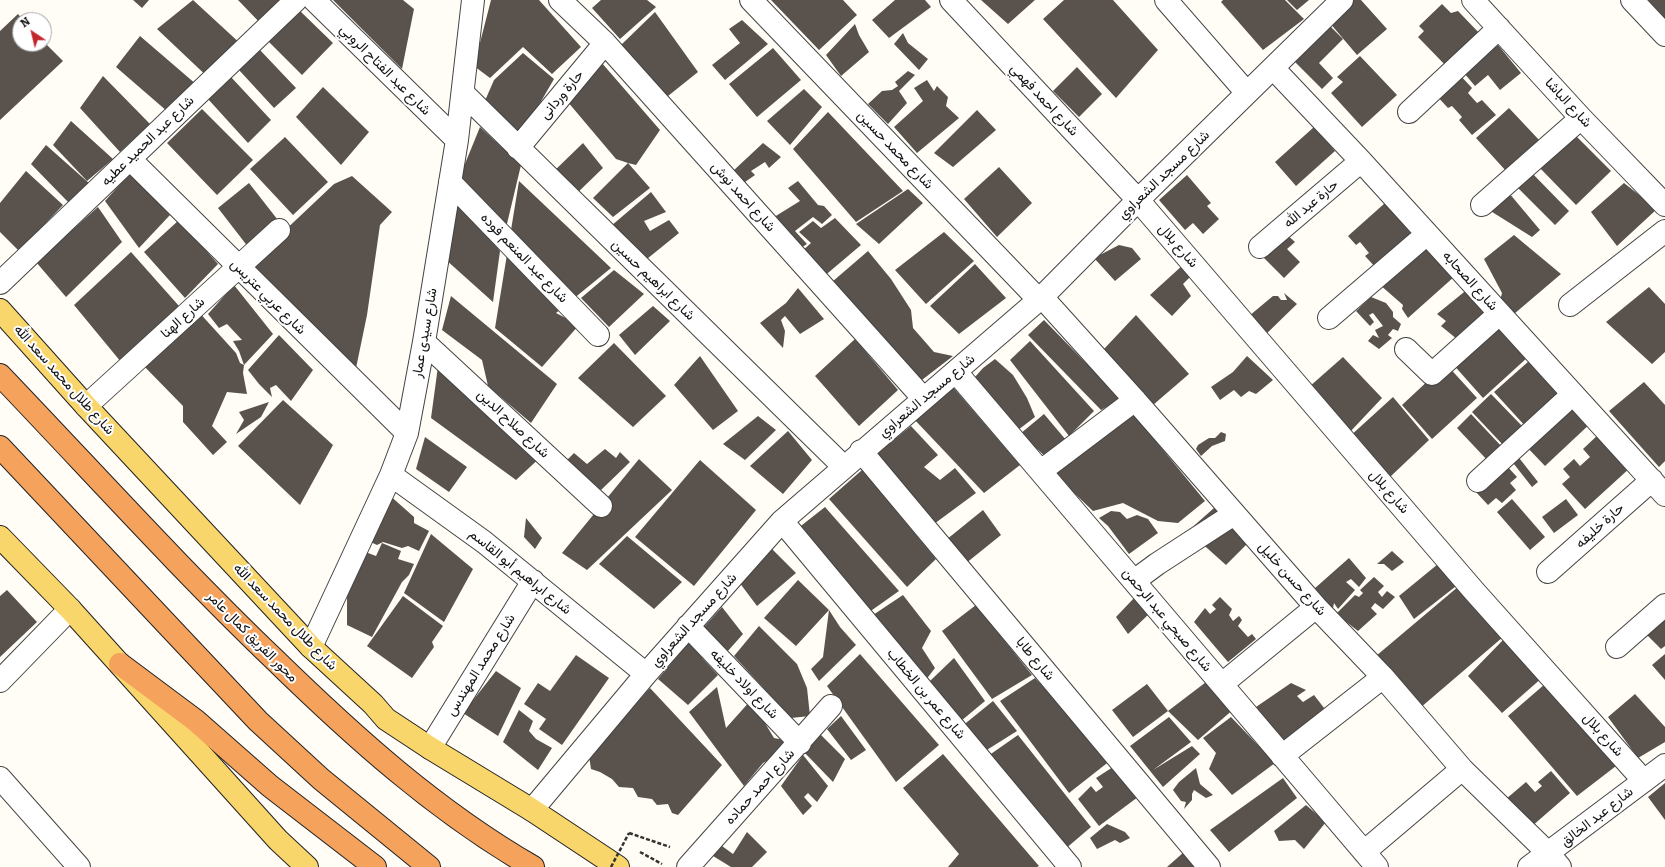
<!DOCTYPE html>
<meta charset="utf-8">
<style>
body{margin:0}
#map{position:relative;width:1665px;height:867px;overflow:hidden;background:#fffdf5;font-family:Bitter,serif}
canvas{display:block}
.north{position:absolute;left:12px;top:12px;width:40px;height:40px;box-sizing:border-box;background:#fff;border:1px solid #a0a0a0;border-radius:50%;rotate:325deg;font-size:11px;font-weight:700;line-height:16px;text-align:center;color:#111}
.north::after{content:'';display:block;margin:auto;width:14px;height:18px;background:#c4262e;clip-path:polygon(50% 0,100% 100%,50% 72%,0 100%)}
</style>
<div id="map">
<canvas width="1665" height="867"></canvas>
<div class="north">N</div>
</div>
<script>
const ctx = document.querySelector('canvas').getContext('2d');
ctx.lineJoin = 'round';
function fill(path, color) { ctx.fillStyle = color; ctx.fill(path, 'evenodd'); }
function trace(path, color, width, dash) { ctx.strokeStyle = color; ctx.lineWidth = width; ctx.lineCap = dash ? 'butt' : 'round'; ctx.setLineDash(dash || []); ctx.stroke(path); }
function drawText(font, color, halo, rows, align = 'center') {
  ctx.font = font + ' Bitter,Vazirmatn,serif'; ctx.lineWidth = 4; ctx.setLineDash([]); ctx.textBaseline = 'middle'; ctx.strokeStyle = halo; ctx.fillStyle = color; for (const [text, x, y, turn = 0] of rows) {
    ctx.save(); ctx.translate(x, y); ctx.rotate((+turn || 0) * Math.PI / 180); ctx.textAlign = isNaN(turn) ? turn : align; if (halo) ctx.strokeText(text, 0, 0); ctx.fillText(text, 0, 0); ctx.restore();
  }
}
fill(new Path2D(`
 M133,0H149L142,8Z
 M193,0L243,46L213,82L157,29Z
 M238,0H291L264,27Z
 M333,0H403L414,9L402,69Z
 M491,0H539L581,47L552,74L523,47L490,78L474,66Z
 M601,0H647L656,7L620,39L592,8Z
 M771,0H843L857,15L819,50Z
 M895,0H925L931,7L889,38L872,20Z
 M981,0H1035L1008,24Z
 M1064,0H1113L1158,50L1116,98L1043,19Z
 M1223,0H1285L1304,19L1263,50L1221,2Z
 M1287,0H1309L1297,10Z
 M1354,0H1361L1387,29L1357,55L1329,22Z
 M1648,0H1665V19Z
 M1442,4L1451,13L1458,11L1482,36L1448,68L1418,37L1424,31L1419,26Z
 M298,9L333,43L302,75L267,40Z
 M655,12L698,72L658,104L620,46Z
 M18,14L23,20H20V44H44V42L63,61L0,120V31Z
 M742,20L768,44L725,80L712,65L740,43L729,29Z
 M1324,20L1343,39L1319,63L1333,78L1322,89L1289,56Z
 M855,24L859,35L869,52L841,76L826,55Z
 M903,33L908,43L928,59L919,70L894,44Z
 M140,36L197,85L168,112L116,67Z
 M1498,45L1521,73L1500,90L1488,75L1475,86L1464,73Z
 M773,48L801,80L757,117L729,84Z
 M260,50L296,88L274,108L239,70Z
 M523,53L554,79L518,141L484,103L494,80Z
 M1360,56L1397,95L1362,127L1331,93L1343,82L1337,77Z
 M601,62L660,130L636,165L628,163L650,188L613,217L593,198L628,163L616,159L567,101Z
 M1077,67L1102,94L1079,117L1053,91Z
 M908,71L915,75L899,91L907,103L888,124L868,104L882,91L892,90L898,86L895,82Z
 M1458,73L1472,88L1468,93L1477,103L1482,100L1496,115L1472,135L1459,120L1462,117L1452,106L1448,108L1435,94Z
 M103,76L150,124L120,152L80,108Z
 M230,76L271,120L248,143L208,99Z
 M927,80L934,91L937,86L948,97L946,106L959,118L917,153L894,127L923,101L914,88Z
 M323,87L369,132L341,165L296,117Z
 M804,89L822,107L790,145L767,121Z
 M1509,108L1540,141L1506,171L1476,138Z
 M202,109L253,160L217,195L167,143Z
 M977,110L996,130L953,167L934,153Z
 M828,112L903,191L856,222L793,149Z
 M71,121L113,159L87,181L53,145Z
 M480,127L521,165L506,228L458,181Z
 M1314,127L1335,151L1296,186L1275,162Z
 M1572,132L1611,171L1576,205L1537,165Z
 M285,137L328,182L293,215L250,169Z
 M583,143L603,168L572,198L551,174Z
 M763,143L781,157L769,168L765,162L751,171L755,175L745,182L733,171Z
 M46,145L90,184L70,204L31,164Z
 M999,167L1032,203L997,237L964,199Z
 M26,171L63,205L19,251L0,232V203Z
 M1530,171L1569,211L1555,225L1515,185Z
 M131,172L170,215L139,248L105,201Z
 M1187,175L1211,203L1207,206L1219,219L1203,234L1193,223L1185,230L1159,200Z
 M352,176L392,212L380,225L367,315L355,373L244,269L334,184Z
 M519,181L611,268L556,313L579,325L542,367L495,328Z
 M798,181L818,205L824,206L832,215L822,224L813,217L795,231L807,244L796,251L771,219L800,201L788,188Z
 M249,183L281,224L252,252L218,208Z
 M1624,183L1657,209L1617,246L1591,212Z
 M908,189L923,203L879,244L856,224Z
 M651,192L666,212L644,221L650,231L669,220L679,233L642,263L611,226Z
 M455,193L500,251L493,302L445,259Z
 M1509,193L1540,230L1532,237L1489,210Z
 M1385,203L1414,237L1377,269L1365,256L1369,253L1360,242L1356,245L1348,236Z
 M98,207L122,242L66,297L36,262Z
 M835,218L861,245L822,278L800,253L811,243L799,232L813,221L821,228Z
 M179,220L218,264L185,298L144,252Z
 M944,232L974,261L926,304L895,270Z
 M1284,232L1295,242L1287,249L1300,262L1284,278L1261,255Z
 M1514,235L1561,274L1514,314L1499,305L1502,293L1484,259Z
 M1427,243L1455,276L1408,318L1402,309L1403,305L1379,284Z
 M1119,245L1132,248L1141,259L1115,281L1094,258Z
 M868,251L891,279L911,310L913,328L934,352L953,356L918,383L832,282Z
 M131,252L179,306L121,362L74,305Z
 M975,264L1006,298L959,334L930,306Z
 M1184,264L1194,273L1183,284L1191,296L1172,316L1150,295Z
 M614,270L644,294L609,327L581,298Z
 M234,285L273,334L244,365L239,351L233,341L242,340L227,324L219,328L208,314Z
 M1649,287L1665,304V352L1652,364L1606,322Z
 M798,288L824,319L800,334L785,316L781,320L785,331L783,348L760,323L786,303Z
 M1469,288L1499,314L1463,344L1441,326L1446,321L1437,314Z
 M1284,293L1297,304L1261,339L1243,321L1273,296H1278L1281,300H1287Z
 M451,296L557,384L531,423L488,386L482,360L442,330Z
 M1371,297L1386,303L1393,312V317L1401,324L1398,331L1393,329L1388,335L1392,338L1379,349L1368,341L1373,335L1379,338L1375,330L1383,326L1373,313L1369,315L1374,322L1370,326L1356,311Z
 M653,306L670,321L635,355L619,335Z
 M196,309L236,353L240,363L244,365L243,373L247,394L227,392L212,426L227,442L213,455L183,422V406L140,362Z
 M1136,315L1189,374L1153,405L1104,349Z
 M1044,320L1121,399L1101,410L1028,335Z
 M1495,322L1528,357L1483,398L1451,362Z
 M279,335L313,370L291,401L276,385L270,388L272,397L259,384L248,370Z
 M855,339L898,390L859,426L815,376Z
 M1030,341L1094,411L1069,436L1010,360Z
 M614,343L666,396L633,427L578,378Z
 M700,356L738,411L713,430L674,385Z
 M1247,356L1273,380L1256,394L1249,391L1241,397L1234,390L1220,400L1211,387L1233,372Z
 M1343,357L1382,398L1349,433L1309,387Z
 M439,359L544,454L516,480L431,418Z
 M995,359L1013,375L1027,398L1035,417L1018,430L975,377L983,368Z
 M1529,361L1561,396L1527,428L1494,392Z
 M1446,364L1477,398L1432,439L1402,405Z
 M1644,382L1665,405V461L1659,467L1609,411Z
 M953,387L1020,465L984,493L913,418Z
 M1491,394L1523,427L1504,446L1472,412Z
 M1393,397L1429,440L1390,477L1348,438Z
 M283,400L333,445L300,505L238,446Z
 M1571,400L1592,422L1545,466L1524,444Z
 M269,402L261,417L236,434L244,420L239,412Z
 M1131,411L1205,501L1178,523L1158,521L1123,503L1093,511L1052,472Z
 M1044,414L1066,440L1046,457L1020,434Z
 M1471,414L1503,448L1489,462L1457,428Z
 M758,416L776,430L745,460L723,444Z
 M911,426L938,455L924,467L940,480L955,468L976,493L934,524L875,455Z
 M788,431L812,460L783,494L750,466Z
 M1221,432L1226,434L1225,441L1212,446L1201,456L1196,449L1198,445L1209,438H1215Z
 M1600,433L1631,467L1585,509L1562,484L1570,477L1563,469L1574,459L1580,466L1590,457L1583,449Z
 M425,437L467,467L449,492L416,469Z
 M605,449L616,458L620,452L630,462L601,490L564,463L574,453L587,464Z
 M1516,454L1538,482L1532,487L1510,459Z
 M639,459L672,490L587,570L562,553Z
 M700,460L756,510L694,586L635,537Z
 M1505,464L1517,477L1510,483L1516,490L1502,503L1496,498L1488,505L1475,491Z
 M862,470L936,559L907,587L829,499Z
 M387,493L414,517V523L429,531L419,551L408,546L402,548L383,542L377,545L364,539Z
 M1512,499L1545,537L1530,550L1497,512Z
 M1566,499L1578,515L1554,533L1542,517Z
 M825,507L899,591L865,615L797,529Z
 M1214,508L1248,543L1226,565L1188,531Z
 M983,510L1001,535L965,564L946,540Z
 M1111,511L1120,512L1127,519L1137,515L1148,519L1158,533L1129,554L1108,526L1099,518Z
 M526,518L542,538L535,549L524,537Z
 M431,534L473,569L444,622L404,593Z
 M627,536L682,582L654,609L599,564Z
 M382,543L401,551L398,559L414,564L409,575L402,582L372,637L347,625V584L360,550L376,556Z
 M770,547L796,573L757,606L739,582Z
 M1392,551L1404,562L1392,571L1384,564H1377Z
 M1349,558L1366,578L1359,587L1351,579L1346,582L1355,590L1338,609L1334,603L1332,613L1314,589Z
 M1438,564L1460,583L1414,619L1399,596Z
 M1374,577L1384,586L1378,592L1382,597L1387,591L1395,597L1383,609L1375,603L1371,608L1377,614L1358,631L1336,614L1355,595L1359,597L1363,593L1360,590Z
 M798,580L829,610L796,646L764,618Z
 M1459,586L1503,637L1420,708L1376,656Z
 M7,590L37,622L0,657V596Z
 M903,595L931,631L922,648L935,668L922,685L870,617Z
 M403,596L443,626L432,642L434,647L412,678L367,646Z
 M1135,597L1149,614L1128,634L1116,617Z
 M1220,597L1232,609L1229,615L1233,621L1239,616L1242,620L1238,626L1248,637L1252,634L1256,639L1228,662L1194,622L1205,608L1210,614L1216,609L1212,605Z
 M976,605L1032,675L992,699L942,631Z
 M722,607L743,634L727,652L703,628Z
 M1665,607V646L1661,649L1641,629Z
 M829,610L840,627L856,645L819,681L811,669L823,657Z
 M759,626L797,664L807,688L810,716L791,718L734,656Z
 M1504,639L1543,677L1502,713L1468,676Z
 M690,641L704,660L718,675L688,705L658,679Z
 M860,654L939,745L896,782L827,686Z
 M1665,654V680L1652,665Z
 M576,655L609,678L562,745L539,729L546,719L524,704L538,683L550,691Z
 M954,658L985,701L961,721L930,681Z
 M496,671L521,688L498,736L463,713Z
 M1035,678L1111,760L1069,793L1000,701Z
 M1210,679L1235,708L1198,740L1168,711Z
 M1291,683L1306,690L1297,696L1303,702L1314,695L1328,713L1286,745L1256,707Z
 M1147,684L1168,711L1133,737L1112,710Z
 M1545,684L1616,766L1577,796L1508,716Z
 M717,687L726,728L751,700L774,738L800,743L763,763L744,786L689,712Z
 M650,688L722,765L678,815L672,813L668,804L657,805L652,799L638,797L633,788L619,787L612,779L600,772L591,769L589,756Z
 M1635,694L1665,727V742L1638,758L1608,717Z
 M993,701L1017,731L982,753L961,727Z
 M519,710L533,721L529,731L536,739L552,748L538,770L503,742Z
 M841,716L866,750L851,760L827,729Z
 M1169,717L1191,742L1153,770L1192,746L1200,754L1163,787L1130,746Z
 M1231,717L1275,763L1232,795L1209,769L1216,753L1203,738Z
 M818,732L845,759L833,782L802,750Z
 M1018,735L1091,827L1064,850L988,756Z
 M943,754L1039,866L1037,867H948L959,854L903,788Z
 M803,755L828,786L817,802L808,793L804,797L812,806L803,815L781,786Z
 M1113,767L1138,797L1099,826L1078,799L1091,786L1096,792L1103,787L1096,778Z
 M1196,768L1200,784L1213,795L1206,798L1194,790L1192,794V800L1184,809L1186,802L1181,801L1173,790L1179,782Z
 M1551,771L1570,793L1531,827L1506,799L1526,782L1535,792L1542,786L1538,782Z
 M1283,778L1297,798L1229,852L1210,830Z
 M1665,783V820L1648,797Z
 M1306,805L1326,822L1304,849L1295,840L1279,841L1274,831Z
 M1107,824L1125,832L1130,838L1120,843L1115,840L1097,849L1090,838Z
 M747,832L767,852L752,867H731L713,856L722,846L733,854Z
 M1184,852L1196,867H1167Z`), '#5a524d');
const minor = new Path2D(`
 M314,0L457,140
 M560,0L605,43L923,398
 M751,0L1039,300
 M951,0L1138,200L1474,591L1644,781
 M1166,0L1247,93
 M1473,0L1581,118L1665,205
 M1632,0L1665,35
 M1273,68L1361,161L1665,495
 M463,93L844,467
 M1409,112L1499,28
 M518,148L605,43
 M130,159L407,433
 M450,182L598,335
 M1482,205L1581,118
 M1260,247L1361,161
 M0,283L296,0
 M1042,297L1135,400L1316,607L1383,677L1462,769L1549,854L1560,867
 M1570,305L1665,231
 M1329,318L1427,234
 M424,342L601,506
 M1406,349L1432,374L1499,314
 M956,372L1377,867
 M86,406L279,230
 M861,451L1209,867
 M1041,471L1135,400
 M391,475L484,542L646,674
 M1478,481L1573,394
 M782,521L1070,867
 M1548,572L1652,480
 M1134,581L1157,564L1234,514
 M688,626L800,743
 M311,647L391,475L407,433L424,342L457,140L473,0
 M1617,647L1665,605
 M0,681L70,609
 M1222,684L1316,607
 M430,748L533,581
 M1282,756L1383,677
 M0,778L79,867
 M532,810L646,674L782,521L1042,297L1138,200L1342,0
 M1364,852L1462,769
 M688,867L831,706
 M1529,867L1665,765`);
const major = new Path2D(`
 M0,310L86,406L311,647L373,704L386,719L430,748L532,810L618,867
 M0,537L70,609L278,840L307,867`);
const highway = new Path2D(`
 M0,375C91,470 179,568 274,659C354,737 436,811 533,867
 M0,447L258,721L321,779L429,867
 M120,664L195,720L270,786L375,867`);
trace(minor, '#444', 24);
trace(major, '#222', 24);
trace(highway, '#222', 24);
trace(new Path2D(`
 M629,833L670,847
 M640,852L662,864`), '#333', 2.5, [4, 2]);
trace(minor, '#fff', 22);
trace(major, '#f9d66b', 22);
trace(highway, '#f5a25d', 22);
trace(new Path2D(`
 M611,867L629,833`), '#333', 2.5, [4, 2]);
drawText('14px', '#111', '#fff', [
 ["شارع عبد الفتاح الروبي",385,70,45],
 ["حارة وردانى",562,95,-50],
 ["شارع احمد فهمي",1044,100,47],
 ["شارع الباشا",1568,103,47],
 ["شارع عبد الحميد عطيه",148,141,-44],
 ["شارع محمد حسين",895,150,46],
 ["شارع مسجد الشعراوي",1164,175,-44],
 ["شارع احمد نوش",743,197,48],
 ["حارة عبد الله",1311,204,-40],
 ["شارع بلال",1178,246,49],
 ["شارع عبد المنعم فوده",524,258,46],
 ["شارع ابراهيم حسين",653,280,44],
 ["شارع الصحابه",1470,281,48],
 ["شارع عربي عتريس",268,297,45],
 ["شارع الهنا",183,318,-42],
 ["شارع سيدى عمار",425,333,-80],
 ["شارع طلال محمد سعد الله",64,380,48],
 ["شارع مسجد الشعراوي",927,396,-40],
 ["شارع صلاح الدين",513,424,43],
 ["شارع بلال",1389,492,49],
 ["حارة خليفه",1600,526,-42],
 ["شارع ابراهيم أبو القاسم",520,572,39],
 ["شارع حسن خليل",1292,579,48],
 ["شارع طلال محمد سعد الله",285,617,46],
 ["شارع مسجد الشعراوي",694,620,-48],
 ["شارع صبحي عبد الرحمن",1167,620,50],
 ["محور الفريق كمال عامر",252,637,45],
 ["شارع طابا",1035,659,50],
 ["شارع محمد المهندس",481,665,-58],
 ["شارع اولاد خليفه",744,684,46],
 ["شارع عمر بن الخطاب",926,694,50],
 ["شارع بلال",1603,735,48],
 ["شارع احمد حماده",760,787,-48],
 ["شارع عبد الخالق",1597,817,-38]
]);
</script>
